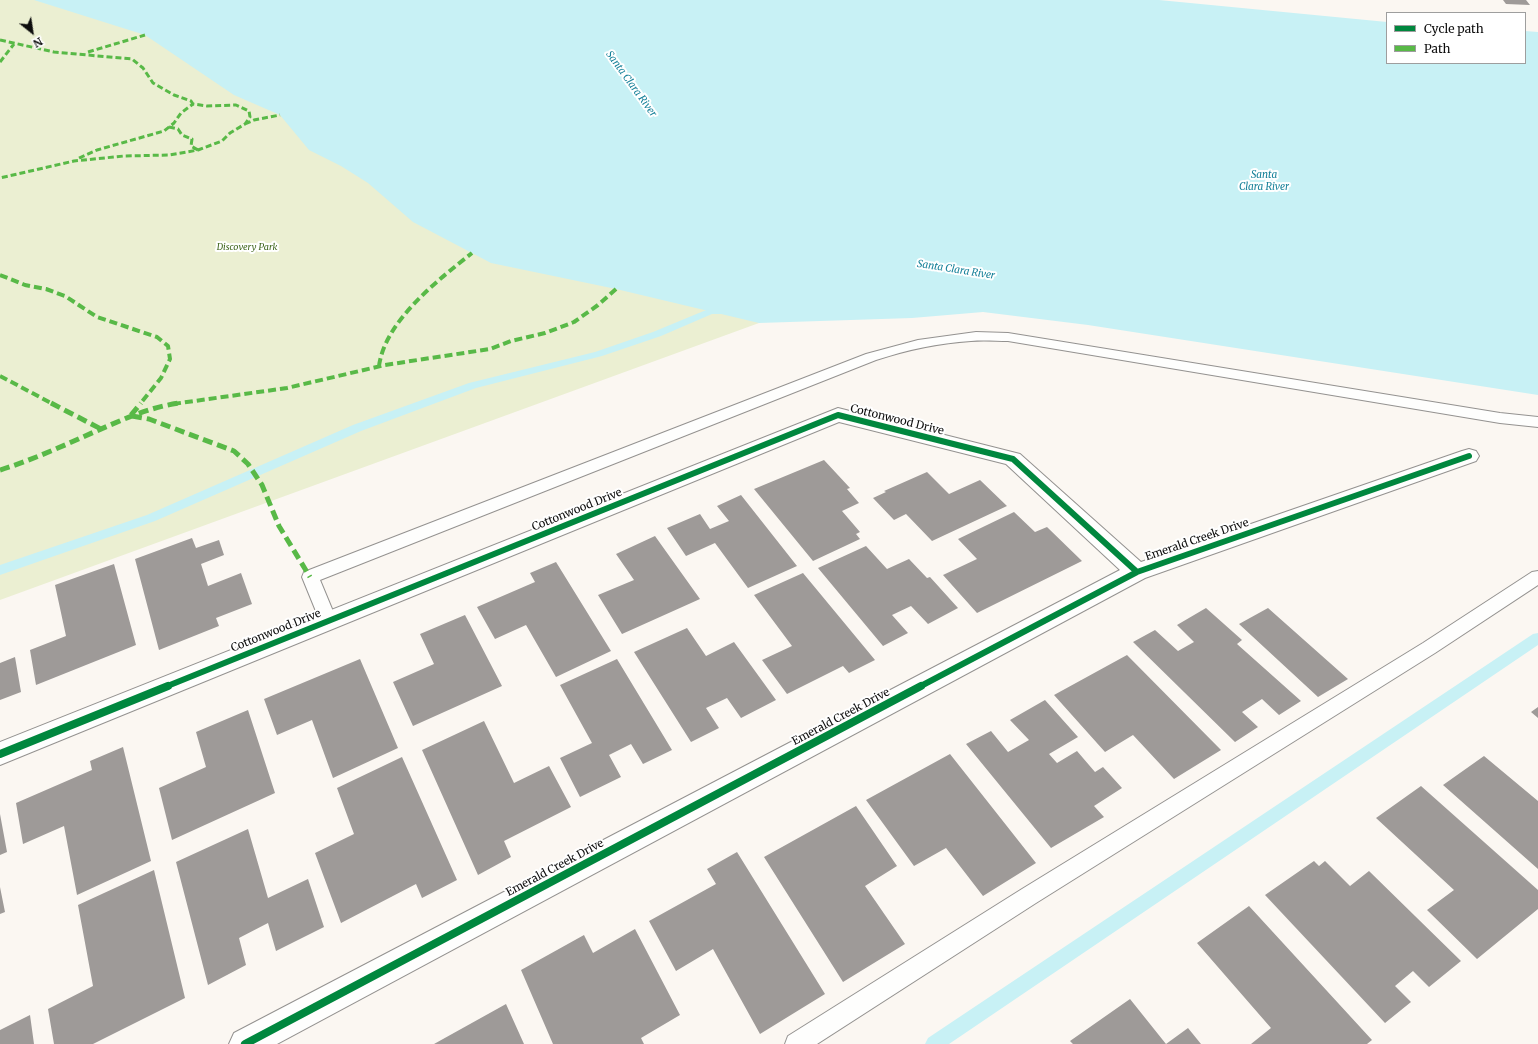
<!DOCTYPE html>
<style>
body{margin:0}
#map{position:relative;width:1538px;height:1044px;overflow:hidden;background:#fbf7f2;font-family:Merriweather,serif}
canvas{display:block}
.legend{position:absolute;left:1386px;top:12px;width:140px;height:52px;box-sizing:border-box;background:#fff;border:1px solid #9e9e9e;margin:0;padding:5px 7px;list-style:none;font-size:12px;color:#0d0d0d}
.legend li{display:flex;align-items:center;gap:8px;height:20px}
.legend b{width:20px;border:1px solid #9e9e9e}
.north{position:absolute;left:12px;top:12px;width:40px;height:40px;-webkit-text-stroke:3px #fff;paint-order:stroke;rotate:150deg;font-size:11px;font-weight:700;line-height:16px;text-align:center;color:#0d0d0d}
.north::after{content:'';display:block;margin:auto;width:14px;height:18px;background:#0d0d0d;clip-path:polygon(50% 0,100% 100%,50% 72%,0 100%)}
</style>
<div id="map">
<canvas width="1538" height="1044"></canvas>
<ul class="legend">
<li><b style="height:5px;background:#00873e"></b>Cycle path</li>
<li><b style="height:5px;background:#58b947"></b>Path</li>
</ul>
<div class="north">N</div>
</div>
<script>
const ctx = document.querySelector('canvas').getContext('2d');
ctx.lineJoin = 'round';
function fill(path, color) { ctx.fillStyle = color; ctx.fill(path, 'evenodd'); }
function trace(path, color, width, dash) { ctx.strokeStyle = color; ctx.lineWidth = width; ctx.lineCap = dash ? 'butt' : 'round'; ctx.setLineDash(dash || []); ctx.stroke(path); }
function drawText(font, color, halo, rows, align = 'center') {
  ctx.font = font + ' Merriweather,serif'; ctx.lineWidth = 4; ctx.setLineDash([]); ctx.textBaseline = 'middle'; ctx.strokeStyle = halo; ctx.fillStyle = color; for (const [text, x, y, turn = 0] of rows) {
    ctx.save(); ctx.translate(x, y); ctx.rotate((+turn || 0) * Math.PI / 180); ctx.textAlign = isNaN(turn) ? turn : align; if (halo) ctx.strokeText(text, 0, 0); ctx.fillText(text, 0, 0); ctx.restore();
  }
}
fill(new Path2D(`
 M0,0H1042L1285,133L759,323L0,600Z`), '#ebefd2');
fill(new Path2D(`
 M34,0H1159L1387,22V63H1525V31L1538,32V395L1088,325L983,312L912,318L759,323L616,289L491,263L413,222L368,183L341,166L309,150L280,115L234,95L145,35Z`), '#c8f1f5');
fill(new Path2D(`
 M711,308H726L731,311L726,314H712L661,336L602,356L476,388L361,431L155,521L0,575V565L147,515L353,425L469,383L595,352L653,332Z
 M1538,633V645L949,1044H925L928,1038L1533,634Z`), '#c8f1f5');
fill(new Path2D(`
 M1503,0H1526L1530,5L1506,4Z
 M824,460L850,488L847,489L859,503L842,511L860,532L856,534L860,539L813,561L754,489Z
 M927,472L949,494L980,480L1007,506L932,541L906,514L894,520L873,498L886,492L884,491Z
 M741,495L797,566L748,588L715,543L686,556L667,528L700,514L710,529L729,521L717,506Z
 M1014,512L1035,532L1047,527L1082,561L977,613L943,575L977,559L958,539Z
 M655,536L700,599L622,634L598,595L634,580L616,554Z
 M192,538L196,548L219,540L224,555L201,564L208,586L241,573L252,604L216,618L219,626L159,650L135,559Z
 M866,546L887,569L909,559L927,578L930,577L958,608L928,624L911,606L892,615L908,633L883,646L818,568Z
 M556,562L611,651L556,677L526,625L495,639L477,607L535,582L530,573Z
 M114,564L136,645L36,685L30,650L66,636L55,585Z
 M803,573L875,660L849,673L843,666L787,694L762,660L792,646L754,595Z
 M1206,608L1242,640L1237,644L1301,701L1279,715L1262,699L1242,712L1258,727L1235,742L1133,642L1155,630L1178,651L1194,642L1177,625Z
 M1268,608L1348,679L1318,697L1239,624Z
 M465,615L502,686L413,726L393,682L434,664L420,634Z
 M687,628L706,656L734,642L776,700L741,718L727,698L706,708L719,728L691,742L634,652Z
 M1127,655L1221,750L1174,779L1133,735L1105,752L1054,695Z
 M15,657L21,692L0,700V663Z
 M360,659L398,748L333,778L312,720L277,735L264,699Z
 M617,659L672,750L643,764L631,744L609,755L621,777L580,797L560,758L592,743L560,685Z
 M1045,700L1078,737L1049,754L1057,763L1077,751L1095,772L1103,767L1122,788L1094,806L1104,817L1051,848L966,744L991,731L1008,752L1029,740L1010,720Z
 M1538,707V718L1531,712Z
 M248,710L275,793L172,840L159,788L206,767L196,732Z
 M484,721L514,783L549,766L571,807L504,841L511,857L478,875L422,750Z
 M123,747L151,861L77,895L64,826L23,844L16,803L92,770L90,761Z
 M950,754L1036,863L983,896L946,848L914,866L866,800Z
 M1484,756L1538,801V869L1443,785Z
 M402,757L457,880L422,898L416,884L341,923L315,853L354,834L337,788Z
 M1421,786L1538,890V909L1477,959L1427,910L1454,890L1376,818Z
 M856,806L897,866L865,886L905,944L843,982L764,857Z
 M0,814L7,852L0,855Z
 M248,829L268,898L308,879L324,927L276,951L268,923L239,938L246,965L208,985L176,862Z
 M737,852L825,994L760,1034L713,949L676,971L649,921L716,884L707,869Z
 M1314,861L1319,866L1325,861L1350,886L1369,871L1461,961L1429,987L1413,971L1395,986L1411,1002L1385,1023L1265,895Z
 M154,870L185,998L93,1044H54L48,1009L93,986L78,905Z
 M0,887L5,912L0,914Z
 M1249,906L1372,1040L1367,1044H1251L1271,1028L1197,943Z
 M635,929L680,1015L641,1038L644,1044H553L521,970L584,935L593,953Z
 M1130,999L1166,1044H1073L1070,1041Z
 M506,1004L524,1044H434Z
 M30,1015L34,1044H0V1030Z
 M1188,1028L1201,1044H1166Z`), '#9e9a98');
const service = new Path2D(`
 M976,332L1008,333L1500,413L1538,417V427L1500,423L1008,341C996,341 983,340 971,341C938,343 907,350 876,360L320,580L337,621L334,626L328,628L322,626L302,577L304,572L866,354L918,340Z
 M1538,571V585L1435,653L1036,903L817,1044H785L788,1036L1022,889L1423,643L1532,572Z`);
const minor = new Path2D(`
 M838,408L1020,454L1141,562L1462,451L1469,449L1476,451L1479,456L1476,461L1145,578L277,1044H229L234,1033L1120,570L1006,464L839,422L0,765V742Z`);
trace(service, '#949290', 2);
trace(minor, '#949290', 2);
fill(service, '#fefefd');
fill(minor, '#fefefd');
trace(new Path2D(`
 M0,40L54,52L132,59L143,68L153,83L174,95L191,101L193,104L207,106L236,105L249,111L250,117L245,124L230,133L222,141L198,150L169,155L124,156L74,161L0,178
 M88,52L145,35
 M0,62L14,44
 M245,124L254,120L280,115
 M169,127L178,129L182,135L192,139L191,146L198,150
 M79,158L97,150L164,131L174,123L181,113L193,104`), '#58b947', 3, [6, 3]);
trace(new Path2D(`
 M0,275L25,285L46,289L65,296L97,317L157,337L168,346L170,359L161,378L140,404
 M379,366C385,321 438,280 472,253
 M0,376L53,404
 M173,404L287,388L385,365L490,349L511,341L545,333L574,322L598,305L616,289`), '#58b947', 4, [8, 4]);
trace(new Path2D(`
 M51,403L101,429
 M131,415L141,403
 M132,416L149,419L234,451L248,464L262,485L279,526L310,577
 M0,470C32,460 63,446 94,432C122,420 149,407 180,403`), '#58b947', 5, [10, 5]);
trace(new Path2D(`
 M165,687L838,415L1013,459L1137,572
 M919,687L1137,572L1469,456`), '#00873e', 6);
trace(new Path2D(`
 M0,754L168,686
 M245,1044L921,686`), '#00873e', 8);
drawText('italic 9px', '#3f661d', '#fff', [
 ["Discovery Park",247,247]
]);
drawText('italic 10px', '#168199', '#fff', [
 ["Santa Clara River",631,84,54],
 ["Santa",1264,175],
 ["Clara River",1264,187],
 ["Santa Clara River",956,270,9]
]);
drawText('11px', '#0d0d0d', '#fff', [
 ["Cottonwood Drive",897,420,14],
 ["Cottonwood Drive",577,510,-22],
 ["Emerald Creek Drive",1197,540,-19],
 ["Cottonwood Drive",276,631,-22],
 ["Emerald Creek Drive",841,717,-28],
 ["Emerald Creek Drive",555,868,-28]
]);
</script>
